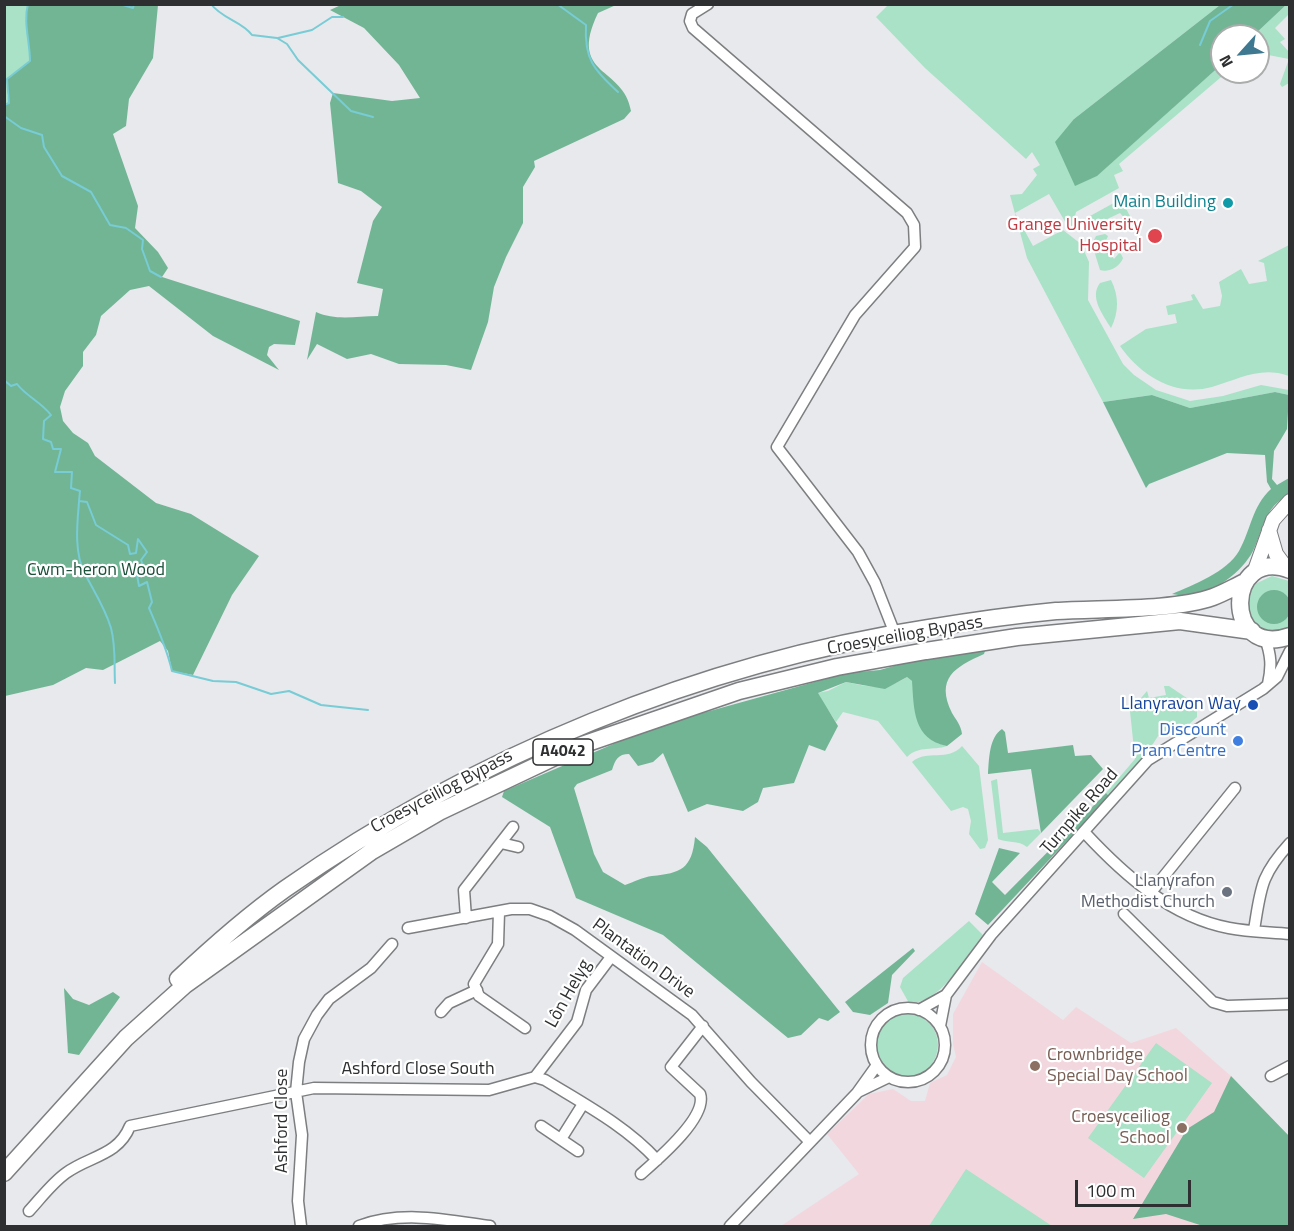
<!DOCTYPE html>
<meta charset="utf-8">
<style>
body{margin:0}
#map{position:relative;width:1294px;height:1231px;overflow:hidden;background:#e7e9ec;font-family:"Titillium Web",sans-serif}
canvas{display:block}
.frame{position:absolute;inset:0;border:6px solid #2e2f30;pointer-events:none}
.north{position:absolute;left:1210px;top:24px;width:60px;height:60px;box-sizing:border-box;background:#fff;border:2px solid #abacac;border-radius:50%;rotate:243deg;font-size:16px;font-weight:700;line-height:24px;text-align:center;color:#2e2f30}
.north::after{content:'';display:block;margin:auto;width:21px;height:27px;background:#3e7991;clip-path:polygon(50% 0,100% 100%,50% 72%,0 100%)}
.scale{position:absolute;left:1075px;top:1180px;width:116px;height:27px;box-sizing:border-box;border:3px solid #2e2f30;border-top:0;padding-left:8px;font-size:18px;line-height:21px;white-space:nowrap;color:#2e2f30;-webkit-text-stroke:4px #fff;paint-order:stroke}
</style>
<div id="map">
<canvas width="1294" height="1231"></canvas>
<div class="frame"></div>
<div class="north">N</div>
<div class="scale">100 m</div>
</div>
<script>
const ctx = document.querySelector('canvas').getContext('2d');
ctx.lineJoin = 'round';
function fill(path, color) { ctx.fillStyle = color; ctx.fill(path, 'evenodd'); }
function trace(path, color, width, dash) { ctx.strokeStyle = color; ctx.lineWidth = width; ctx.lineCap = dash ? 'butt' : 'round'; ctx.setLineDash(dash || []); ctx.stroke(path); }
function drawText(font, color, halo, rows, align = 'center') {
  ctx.font = font + ' "Titillium Web",sans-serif'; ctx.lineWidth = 4.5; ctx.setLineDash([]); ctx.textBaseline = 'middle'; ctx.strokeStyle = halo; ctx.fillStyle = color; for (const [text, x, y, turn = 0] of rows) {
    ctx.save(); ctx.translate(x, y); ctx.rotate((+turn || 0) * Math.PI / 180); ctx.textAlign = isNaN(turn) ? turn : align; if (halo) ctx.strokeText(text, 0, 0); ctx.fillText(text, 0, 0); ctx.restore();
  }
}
fill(new Path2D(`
 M982,962L1063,1020L1076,1007L1131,1043L1176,1028L1231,1076L1289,1136V1226H781L859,1174L827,1134L869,1094L893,1089L911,1101H925L930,1083L947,1075L956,1057L953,1044V1014Z`), '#f2d8de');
fill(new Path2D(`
 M889,4L1220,5L1074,119L1075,185L1096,176L1222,64V72H1227L1119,164L1123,171L1114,175L1119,188L1076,212L1073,226L1067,225L1049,194L1015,213L1033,246L1063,230L1081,244L1089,262L1088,300L1123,364L1134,375L1156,390L1190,401L1223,396L1261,385L1289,390V395L1275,392L1190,408L1152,395L1103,402L1027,258L1010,195L1022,194L1037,175L1033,169L1040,165L1032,152L1026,159L925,68L876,17Z
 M5,5H28C23,24 36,43 30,62C26,72 14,84 7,94L9,103L5,105Z
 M1286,5H1289V14L1275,28L1285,39L1280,42L1289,52V83L1282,87L1280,84L1289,59L1258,53V36H1253Z
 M1121,199L1132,220L1128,222L1120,213L1088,228L1086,222L1090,216Z
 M1105,234L1108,236L1104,245L1114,259L1120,252L1123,258C1120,267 1108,273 1100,270L1092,244L1096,236Z
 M1289,245V376C1260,366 1240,379 1212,387C1175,397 1141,376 1120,346L1146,329L1177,323L1175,314L1168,315L1166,306L1193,300L1191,295L1194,294L1203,309L1220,306L1222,296L1219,282L1241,269L1249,284L1267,281L1264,263L1258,261Z
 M1111,280C1119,296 1119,312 1111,328C1103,315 1089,297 1100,283Z
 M1272,576L1289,581V629L1275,634L1256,628L1245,603L1253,585Z
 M907,677L912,681L937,743L947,746C933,751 919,745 907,757L878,721L843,712L836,722L817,693L828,691L846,682C869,687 885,691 907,677Z
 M1164,686H1169L1197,705V717L1187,726L1158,736L1146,755L1109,796L1106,793L1135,759L1130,711L1147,691L1149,698L1166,695Z
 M962,746L979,766L988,840L985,848L980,849L969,834L971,821L968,809L963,807L951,811L912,762C927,749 948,762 962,746Z
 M997,779L1003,833L1038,829L1041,833L1027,847C1018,840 1008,843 998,839L991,781Z
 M969,921L983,935C966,956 940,1005 909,1003L900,987L903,978Z
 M874 1045a32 32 0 1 1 64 0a32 32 0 1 1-64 0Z
 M1156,1043L1212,1083L1144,1178L1088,1138Z
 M966,1169L1052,1226H929Z`), '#a9e2c6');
fill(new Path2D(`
 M28,4L158,5L153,58L129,99L126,126L113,134L138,206L135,228L158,252L168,268L162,277L300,321L295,345L274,344L269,347L267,355L279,370L213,336L149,286L130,290L101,316L96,335L83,352V366L65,391L60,407L63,421L73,433L88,443L95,456L156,503L191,514L259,556L232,595L193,675L172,671L168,651L160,641L103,670L86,668L53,685L5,696L4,105L9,102L7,79L30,61C30,42 23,22 28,4Z
 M341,5H616L598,13C567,77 624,66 631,111L624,119L534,161L535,167L523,187V223L506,257L494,287L488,322L471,370L446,365L399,364L371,354L347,359L317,344L307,360L316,312C336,321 356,316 378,316L383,289L357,283L373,221L382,207L361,191L338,183L330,103L333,93L392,101L420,98L399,65L364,28L330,10Z
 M1220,5H1286L1253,36H1222V64L1097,176L1075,186L1055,142L1074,119Z
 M1275,392L1289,395L1287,429L1274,451L1272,479L1277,485L1289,478V495C1264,507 1264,528 1253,551C1242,572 1214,593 1190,596C1185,596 1178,595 1172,594C1193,585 1227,572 1239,551C1251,530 1252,506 1271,489L1267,482L1265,455L1227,453L1149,484L1146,488L1103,402L1152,395L1190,408Z
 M1257 607a17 17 0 1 1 34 0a17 17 0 1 1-34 0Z
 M981,650L985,651L984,654C955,667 935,678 952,713C956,720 961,725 962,734L947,746C913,739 914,710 912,681L907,677L885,689L846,682L818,693L838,726L825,751L809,745L794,783L763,788L758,802L743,811L707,804L688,812L663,753L653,762L638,766L629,754C618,754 615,760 612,770L577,784L574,788L594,854L603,872L625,885C634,882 643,877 652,876C681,873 692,869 695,837L707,847L840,1012L828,1021L819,1018L801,1035L788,1038L663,935L576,898L550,827L502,797L504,791L639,733L699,714L847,673L880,670L911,661Z
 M1002,729L1005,732L1008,753L1073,745L1075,756L1091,755L1103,769L1041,833L1031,769L988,774C989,760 989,737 1002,729Z
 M1106,793L1109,796L988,925L975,914L999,848L1020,853L992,882L1005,895Z
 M913,948L915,951L892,975L888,1003L870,1015L853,1012L845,1002Z
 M64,988L73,999L89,1005L113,992L120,997L79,1055L68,1053Z
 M1231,1076L1289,1136V1226H1203L1166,1214L1133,1219L1187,1129L1214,1112Z`), '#72b595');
trace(new Path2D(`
 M120,4L133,8L134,4
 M211,4C222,19 242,21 252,35L277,38L287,44L298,60L351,111L373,117
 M557,4L586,25C584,59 594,70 618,92
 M278,38L312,30L332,17H343
 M1200,45L1210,21L1234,4
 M4,105L9,103L7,79L30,61C30,42 23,22 28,4
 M4,116L21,128L42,135L44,147L62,176L91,192L110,225L126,228L143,240L142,249L150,271L161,277
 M4,334V348
 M4,380L11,386L17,384C27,397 40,401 51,415L44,421L43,439L51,442L53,449H61L55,472H72L71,488L80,491L79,501L87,502L96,525L128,545L130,554L136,553L138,539L147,552L141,560L147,575H137L139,586L147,582L152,602L149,608C158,629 167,649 172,671L213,681L236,682L271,694L289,691L321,705L368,710
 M79,502C77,525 74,553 85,574C95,593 105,608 111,628C116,647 114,664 115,683`), '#77ccd5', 2);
const minor = new Path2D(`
 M708,4L692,14L690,21L693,28L907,213L914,225L915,247L855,315L777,447L858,552L875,583L895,634
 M1265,638C1271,655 1272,666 1268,684
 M1085,833C1124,875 1171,917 1229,928C1249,932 1270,932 1290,934
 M501,843L518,847
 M1152,891L1235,788
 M499,912L498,944L474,984L479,996L525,1028
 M1124,914L1213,1002L1227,1006L1290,1004
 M466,918L464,890L513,827
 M408,928L511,909H530L550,916L575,930L692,1015L751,1082L810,1142
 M1254,930C1261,888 1260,876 1290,843
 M871 1045a37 37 0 1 1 74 0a37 37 0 1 1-74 0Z
 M919,1010L946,995
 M441,1012L449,1003L477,990
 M940,1026L946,995L991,935L1148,760L1263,689L1277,677L1290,651
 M1271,1076L1290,1066
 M535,1077L577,1022L586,990L611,957
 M860,1091L889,1077
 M541,1126L578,1151
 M561,1139L583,1104
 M641,1174C657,1160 708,1117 700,1094L671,1067L703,1026
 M29,1211C41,1198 52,1183 66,1173C89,1156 118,1156 130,1126L314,1088L489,1090L535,1077L545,1080C584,1104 626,1126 657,1160
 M301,1226L298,1201L302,1135L296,1092L299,1062L304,1039L317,1015L329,999L371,968L392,944
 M359,1226C402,1210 447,1220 490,1226
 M730,1226L857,1093L877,1065`);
const major = new Path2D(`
 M1269,530L1276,554L1287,569
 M1254,573L1273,520L1290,501`);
const highway = new Path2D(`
 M1290,570C1225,545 1222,660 1290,636
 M178,979C212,947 247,916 285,889C475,756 699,663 929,628C971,621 1014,615 1056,611C1100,608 1174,611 1213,597C1224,593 1234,587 1245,582
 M4,1173L126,1038L185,985L372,851L439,812L576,747L739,691L837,667L926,651L1017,637L1180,621L1252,631`);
trace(minor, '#7c7e80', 13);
trace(major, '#7c7e80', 16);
trace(highway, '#7c7e80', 19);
trace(minor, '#fff', 10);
trace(major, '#fff', 14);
trace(highway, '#fff', 16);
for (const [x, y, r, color] of [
 [1228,203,6,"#0f9aa8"],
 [1155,236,8,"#e0444e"],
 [1253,705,6,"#1a4fb4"],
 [1238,741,6,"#3f7fe0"],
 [1227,892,6,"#6b7280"],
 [1035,1066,6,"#8d6e63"],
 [1182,1128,6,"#8d6e63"]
]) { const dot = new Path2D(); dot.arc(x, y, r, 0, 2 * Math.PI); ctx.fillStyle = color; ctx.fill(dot); trace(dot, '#fff', 2); }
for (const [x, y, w] of [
 [563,752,60]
]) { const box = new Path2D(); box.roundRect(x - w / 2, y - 13, w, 26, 4.5); ctx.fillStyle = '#fff'; ctx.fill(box); trace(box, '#2e2f30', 1.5); }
drawText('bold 16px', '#2e2f30', null, [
 ["A4042",563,752]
]);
drawText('18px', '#0d838f', '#fff', [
 ["Main Building",1216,203]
], 'right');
drawText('18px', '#be3a42', '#fff', [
 ["Grange University",1142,226],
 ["Hospital",1142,247]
], 'right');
drawText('18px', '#1b503a', '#fff', [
 ["Cwm-heron Wood",96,571]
]);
drawText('18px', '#2e2f30', '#fff', [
 ["Croesyceiliog Bypass",905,636,-10],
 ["Croesyceiliog Bypass",442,792,-28],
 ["Turnpike Road",1080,812,-49],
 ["Plantation Drive",643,959,36],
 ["Lôn Helyg",569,994,-61],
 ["Ashford Close South",418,1070],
 ["Ashford Close",283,1121,-90]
]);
drawText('18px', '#164399', '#fff', [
 ["Llanyravon Way",1241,705]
], 'right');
drawText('18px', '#366cbe', '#fff', [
 ["Discount",1226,731],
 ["Pram Centre",1226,752]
], 'right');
drawText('18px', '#5b616d', '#fff', [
 ["Llanyrafon",1215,882],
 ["Methodist Church",1215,903]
], 'right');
drawText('18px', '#785e54', '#fff', [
 ["Crownbridge",1047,1056],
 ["Special Day School",1047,1077],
 ["Croesyceiliog",1170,1118,"right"],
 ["School",1170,1139,"right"]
], 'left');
</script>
